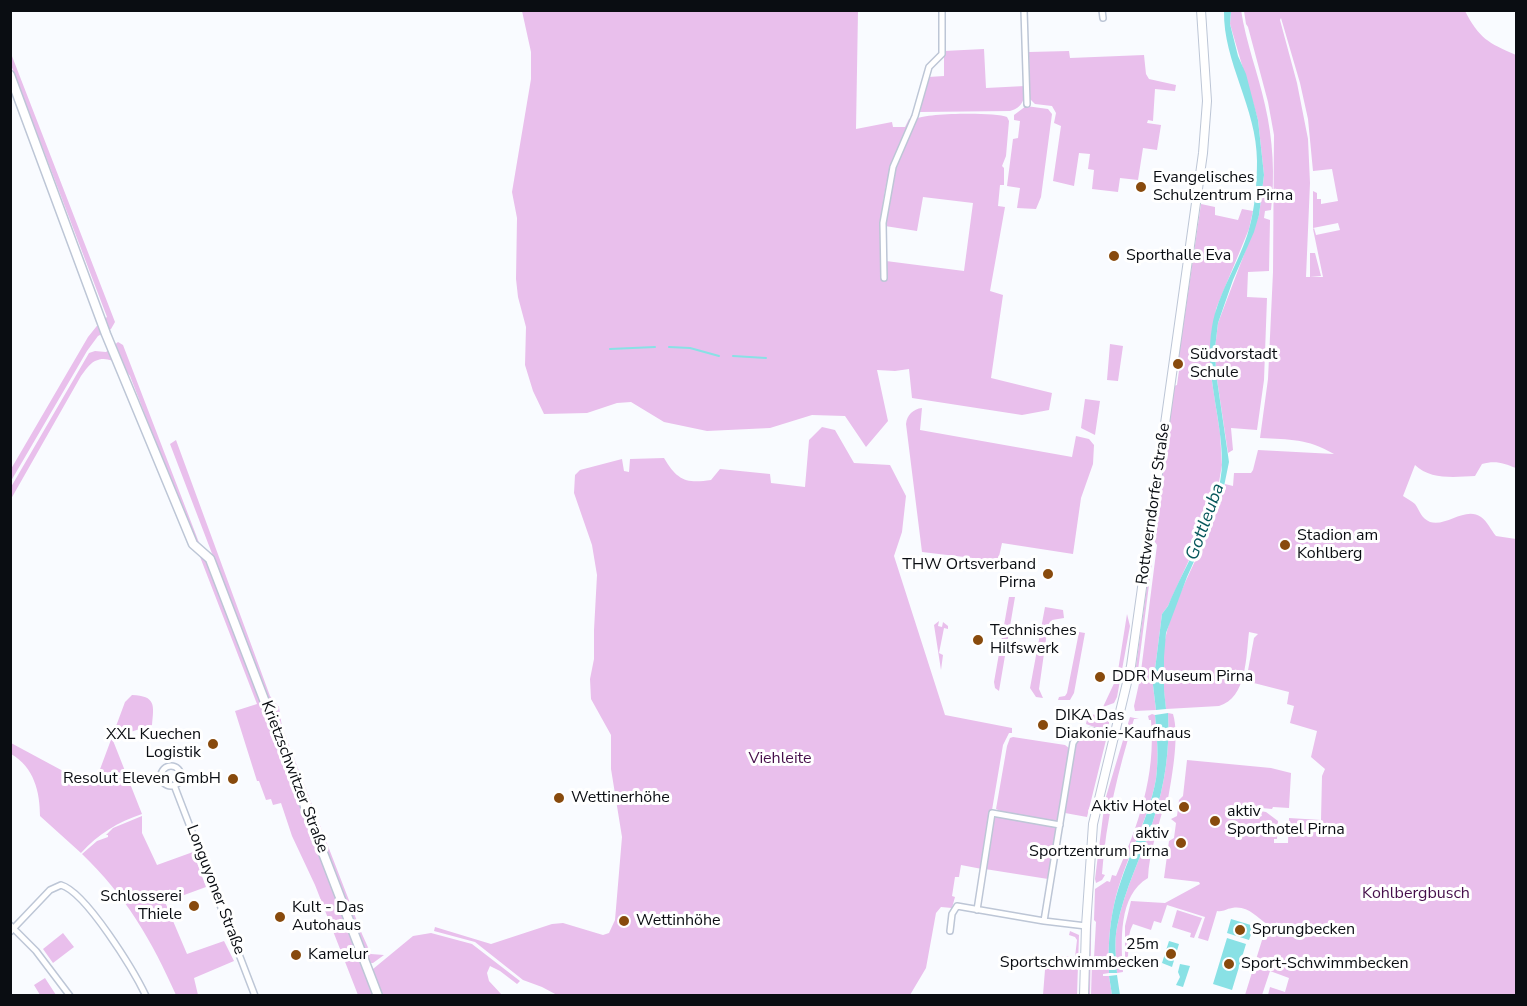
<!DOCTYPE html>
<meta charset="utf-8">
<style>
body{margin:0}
#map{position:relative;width:1527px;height:1006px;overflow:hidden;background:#f9fbff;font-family:"Nunito Sans",sans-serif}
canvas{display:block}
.frame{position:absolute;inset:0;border:12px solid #0a0d12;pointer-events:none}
</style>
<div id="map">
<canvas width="1527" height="1006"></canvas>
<div class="frame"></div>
</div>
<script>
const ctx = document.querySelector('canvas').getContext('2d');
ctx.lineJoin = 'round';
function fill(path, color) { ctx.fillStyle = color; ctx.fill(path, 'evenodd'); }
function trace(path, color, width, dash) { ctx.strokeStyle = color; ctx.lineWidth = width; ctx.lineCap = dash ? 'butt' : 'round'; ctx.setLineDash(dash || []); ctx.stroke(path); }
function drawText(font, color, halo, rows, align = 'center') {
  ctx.font = font + ' "Nunito Sans",sans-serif'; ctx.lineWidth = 6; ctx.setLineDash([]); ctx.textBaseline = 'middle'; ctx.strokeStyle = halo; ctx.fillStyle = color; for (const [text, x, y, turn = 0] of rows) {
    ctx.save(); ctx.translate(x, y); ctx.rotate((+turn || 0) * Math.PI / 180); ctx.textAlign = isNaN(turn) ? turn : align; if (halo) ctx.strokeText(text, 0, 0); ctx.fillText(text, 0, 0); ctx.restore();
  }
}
fill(new Path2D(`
 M1241,10C1246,43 1258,73 1265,105C1273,139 1275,176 1271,210L1265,211L1264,218L1270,220L1269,271L1248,272L1247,297L1267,298L1264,380L1257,430L1231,428L1233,450L1228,453L1216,373L1215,348L1218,323L1259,215L1264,175L1258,120L1230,24L1231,11Z
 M522,11H858L856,129L892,122L893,127H905L909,119L912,118C905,134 897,149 891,166C880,201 878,245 883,281H885L886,261L964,271L973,203L923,197L917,231L885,226L895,167L916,119C925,113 995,112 1007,117L1009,121L1006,156L1002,166L1004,168V185H1000L998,206L1005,207L990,291L1003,295L991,378L1052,393L1049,410L1022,415L912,398L909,369L895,371L877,370L888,421L866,447L845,416L812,415L770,428L707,431L664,422L631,402L617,403L587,413L544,414L533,391L525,365L526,327L518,297L516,279L517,218L512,192L531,79V52Z
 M1244,11H1465C1479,38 1488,43 1516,55V468C1504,463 1495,460 1482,464L1475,476C1455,477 1430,480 1415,465L1403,496C1407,499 1412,501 1415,504C1420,511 1421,518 1430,522C1447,527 1465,506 1481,517C1487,521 1491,530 1496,536L1516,539V995H1268L1270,987L1285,992L1289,978L1270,971L1262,995H1245L1267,924C1256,917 1248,905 1232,908C1225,909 1224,912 1217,911L1208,941L1198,938L1205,917L1167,905L1161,923L1154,921L1151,930L1133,924C1125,939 1131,953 1126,967H1125V926L1131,901L1165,903L1200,884L1199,882L1164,878L1169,841L1174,838L1176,823L1171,819L1177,816L1179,800L1183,796L1187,760L1271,768L1291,773L1289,808L1273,807L1272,809L1252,807L1255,818L1262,816L1260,811L1266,812L1278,821L1277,839H1274V843H1288L1289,818L1321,820L1322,776L1325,769L1311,757L1317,731L1290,723L1294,706L1287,704L1289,692L1246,681L1254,638L1258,634L1249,632C1246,656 1247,698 1219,706L1166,709C1163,684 1160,655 1167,631C1181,580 1213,535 1225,484L1233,486L1234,473H1251L1253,470L1258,450L1334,454C1306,438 1291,440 1260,438L1268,379L1273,272L1274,135L1268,102L1248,27L1246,24ZM1281,18L1300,83L1308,119L1313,171L1332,169L1338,201L1321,204V199H1317V193L1313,191V228L1338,223L1340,230L1316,235L1314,228L1313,229L1323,277H1306L1310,183L1308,139L1297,83L1280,20Z
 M984,49L986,88L1025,86C1025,98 1023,108 1010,111L920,112L928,77L944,76V51Z
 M10,51L115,322L111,329L98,336L87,351L11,481V469L88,337L100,322L107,317L11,65Z
 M1069,51L1070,58L1144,55L1146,74L1149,79L1176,85L1175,91L1155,89L1153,121L1148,120L1147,123L1161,125L1157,150L1143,148L1138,180L1120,178L1118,192L1092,189L1094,170L1088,169L1090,154L1079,153L1074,186L1053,181L1061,126L1054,123L1056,113L1052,106L1035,104L1030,99L1029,52Z
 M1026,106L1048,109L1052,114L1041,197L1036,209L1017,208L1020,188L1007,186L1013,139L1018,138L1020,121L1014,120V115Z
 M1201,204L1215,207V215L1238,220L1242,209L1253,211L1249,229L1216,309L1211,375L1220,433L1222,465L1216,499L1210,514L1168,606L1162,614L1153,685L1156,710L1135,711L1134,706L1140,679L1157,545L1153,539L1174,386L1177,385L1180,363L1178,362Z
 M1310,253H1315L1321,276L1310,277Z
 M118,342L123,345L373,995H358L315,885L292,836L281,803L273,805L271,799L266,800L259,781H257L235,711L257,704L130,376C123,366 109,354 95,361C89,364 85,371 81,376L11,499V487L89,353L95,351L106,352Z
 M1110,344L1123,346L1118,381L1107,380Z
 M1085,399L1100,401L1095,435L1081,428Z
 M922,408L920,430L1072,457L1076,436L1089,439L1094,445L1093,464L1081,498L1073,554L1002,543L998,561L922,552L906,424C907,415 913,409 922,408Z
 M822,427L835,430L854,463L890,465L906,496L902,532L894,556L945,715L1012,728V733H1009L1003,745L982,869L961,865L959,877H955L952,896L955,897L952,908L941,907L936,913L926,968L910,995H557L542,987L523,980L475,942L434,931L435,927L491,944L552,924L563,923L603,935L609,933L615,920L622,837L611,769V735L591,699L590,679L594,659V630L597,575L592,545L574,493L575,475L580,470L622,459L624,471L629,472L630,459L664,458C677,480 686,484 711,480L720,469L770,474L771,483L805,487L809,440Z
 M176,440L270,696L279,707L282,727L362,934L371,954L384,955L373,963H369L170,444Z
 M1153,543L1154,546L1137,678H1135L1136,666Z
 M1009,597H1015L999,691L995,688L994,682Z
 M1045,607L1063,610L1064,618L1052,620L1048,625L1039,689L1043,698L1036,697L1030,688Z
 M1127,614L1130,626L1117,697L1114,703L1103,707L1117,677Z
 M939,621L938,626L942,627L943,622L948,626V629L944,628L939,653L943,655L941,670L934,625Z
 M1079,632L1085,633L1074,693L1070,700H1058L1059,697L1065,696L1067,693Z
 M132,695C156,696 154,705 152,725L112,738L142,814C118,822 98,834 81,853L40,816C40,792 34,767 11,754V743L76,778C87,780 91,780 99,772L125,702Z
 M1168,713L1173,714C1180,737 1171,781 1167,805H1164C1158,829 1149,853 1148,878C1118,895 1121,942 1123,972L1117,973C1116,958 1114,942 1117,927C1124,889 1143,854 1154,818C1165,784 1170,749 1168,713Z
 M1088,714L1105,716L1109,718V727L1103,730L1086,724Z
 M1152,714L1155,715C1157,736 1159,757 1156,779C1148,823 1123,862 1114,905C1109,928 1108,950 1109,973L1103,974V976H1109L1112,995L1091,996L1092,960L1094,958L1096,922L1094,920L1095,889L1107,881L1110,882L1112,875L1116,876C1138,826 1156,776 1151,720H1149L1148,716Z
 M1130,717L1139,719H1134C1118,772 1106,819 1102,874L1105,875L1102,880L1096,883L1095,879L1105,800Z
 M1088,733L1107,736L1087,817L1065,813L1076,743L1082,735Z
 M1013,737L1065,745L1069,748L1057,822L1003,812L996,809L1007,746L1010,738Z
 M997,815L1057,826L1048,879L985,869L993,821Z
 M142,816V833L157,865L193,852L206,887L165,902L187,954L224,941L234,961L194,978L198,995H176C152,941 126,896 82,854L97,841L108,837V835H106L113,828Z
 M1092,890L1090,995L1086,996Z
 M1177,910L1202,918L1194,938L1190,937L1191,933L1172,927Z
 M1070,931L1079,935L1077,995H1043L1046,957L1061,958L1062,956L1075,957L1077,940L1075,937L1069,935Z
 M63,933L74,947L53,963L43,949Z
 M431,933L472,944L520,981L517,984L500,971L490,966L487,973L489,981L502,995H382L372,972L373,969L413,936Z
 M45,978L56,995H40L34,985Z`), '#e9bfec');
fill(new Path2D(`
 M1224,11H1231L1230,24L1238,56L1246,74L1258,120L1264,175L1259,215L1254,232L1233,280L1218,323L1215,348L1216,373L1229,462L1221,501L1187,577L1166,633L1164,657V690L1166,709L1156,710L1153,685L1162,614L1168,606C1185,564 1222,508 1222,462C1222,417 1204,372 1212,327C1218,292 1240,262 1249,229C1255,208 1257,183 1257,161C1257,108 1223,62 1224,11Z
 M1168,713C1170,749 1165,784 1154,818C1143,854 1124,889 1117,927C1114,942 1116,958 1117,973H1109C1108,950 1109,928 1114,905C1124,862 1148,823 1156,779C1159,757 1157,736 1155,715Z
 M1231,919L1254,926L1249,940L1227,933Z
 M1227,938L1246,944L1232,990L1213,984Z
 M1169,941L1179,944L1172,967L1162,963Z
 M1180,964L1190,966L1183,987L1176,985L1180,977L1178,972Z
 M1117,975L1120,995H1112L1109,976Z`), '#89e1e5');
trace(new Path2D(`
 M669,347L690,348L719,356
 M610,349L655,347
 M733,356L766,358`), '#89e1e5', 2);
const street = new Path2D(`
 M1024,10L1027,104
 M1102,10L1103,18
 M884,278L883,223L893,167L915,116L929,67L942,54V12
 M161 776a10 10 0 1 1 20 0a10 10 0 1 1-20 0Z
 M174,785L255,996
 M977,910L992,813L1060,825
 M1044,921L1073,743C1083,725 1097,731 1114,735
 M10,925L36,951L70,996
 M950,931L952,914L957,906L1044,921L1086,926
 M10,932L50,890L61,885C86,892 134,971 146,996`);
const secondary = new Path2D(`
 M1084,996L1086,926L1093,824L1131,666L1203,153L1207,101L1201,10`);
const primary = new Path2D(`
 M10,75L106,334L193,544L210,559L378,996`);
trace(street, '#bdc6d6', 8);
trace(secondary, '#bdc6d6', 10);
trace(primary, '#bdc6d6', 11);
trace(street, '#fff', 5);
trace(secondary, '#fff', 8);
trace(primary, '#fff', 8);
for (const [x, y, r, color] of [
 [1141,187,6,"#884a0d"],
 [1114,256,6,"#884a0d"],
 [1178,364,6,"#884a0d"],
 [1285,545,6,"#884a0d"],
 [1048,574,6,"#884a0d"],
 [978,640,6,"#884a0d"],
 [1100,677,6,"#884a0d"],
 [1043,725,6,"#884a0d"],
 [213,744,6,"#884a0d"],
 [233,779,6,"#884a0d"],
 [559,798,6,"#884a0d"],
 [1184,807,6,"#884a0d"],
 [1215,821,6,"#884a0d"],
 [1181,843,6,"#884a0d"],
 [194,906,6,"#884a0d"],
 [280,917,6,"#884a0d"],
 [624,921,6,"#884a0d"],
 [1240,930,6,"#884a0d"],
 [1171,954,6,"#884a0d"],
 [296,955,6,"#884a0d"],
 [1229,964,6,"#884a0d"]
]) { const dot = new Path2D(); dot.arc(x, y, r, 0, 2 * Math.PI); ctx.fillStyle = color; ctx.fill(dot); trace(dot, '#fff', 2); }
drawText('16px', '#0a0d12', '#fff', [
 ["Evangelisches",1153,178],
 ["Schulzentrum Pirna",1153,196],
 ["Sporthalle Eva",1126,256],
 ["Südvorstadt",1190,355],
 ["Schule",1190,373],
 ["Stadion am",1297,536],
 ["Kohlberg",1297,554],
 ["THW Ortsverband",1036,565,"right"],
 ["Pirna",1036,583,"right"],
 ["Technisches",990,631],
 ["Hilfswerk",990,649],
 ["DDR Museum Pirna",1112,677],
 ["DIKA Das",1055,716],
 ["Diakonie-Kaufhaus",1055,734],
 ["XXL Kuechen",201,735,"right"],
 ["Logistik",201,753,"right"],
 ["Resolut Eleven GmbH",221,779,"right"],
 ["Wettinerhöhe",571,798],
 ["Aktiv Hotel",1172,807,"right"],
 ["aktiv",1227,812],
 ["Sporthotel Pirna",1227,830],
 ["aktiv",1169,834,"right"],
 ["Sportzentrum Pirna",1169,852,"right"],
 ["Schlosserei",182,897,"right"],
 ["Thiele",182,915,"right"],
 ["Kult - Das",292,908],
 ["Autohaus",292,926],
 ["Wettinhöhe",636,921],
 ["Sprungbecken",1252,930],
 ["25m",1159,945,"right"],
 ["Sportschwimmbecken",1159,963,"right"],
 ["Kamelur",308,955],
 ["Sport-Schwimmbecken",1241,964]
], 'left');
drawText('16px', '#0a0d12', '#fff', [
 ["Rottwerndorfer Straße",1154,504,-82],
 ["Krietzschwitzer Straße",294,777,69],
 ["Longuyoner Straße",215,890,69]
]);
drawText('16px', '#450e4a', '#fff', [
 ["Viehleite",780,759],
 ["Kohlbergbusch",1416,894]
]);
drawText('italic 18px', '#08585c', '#fff', [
 ["Gottleuba",1206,522,-70]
]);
</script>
